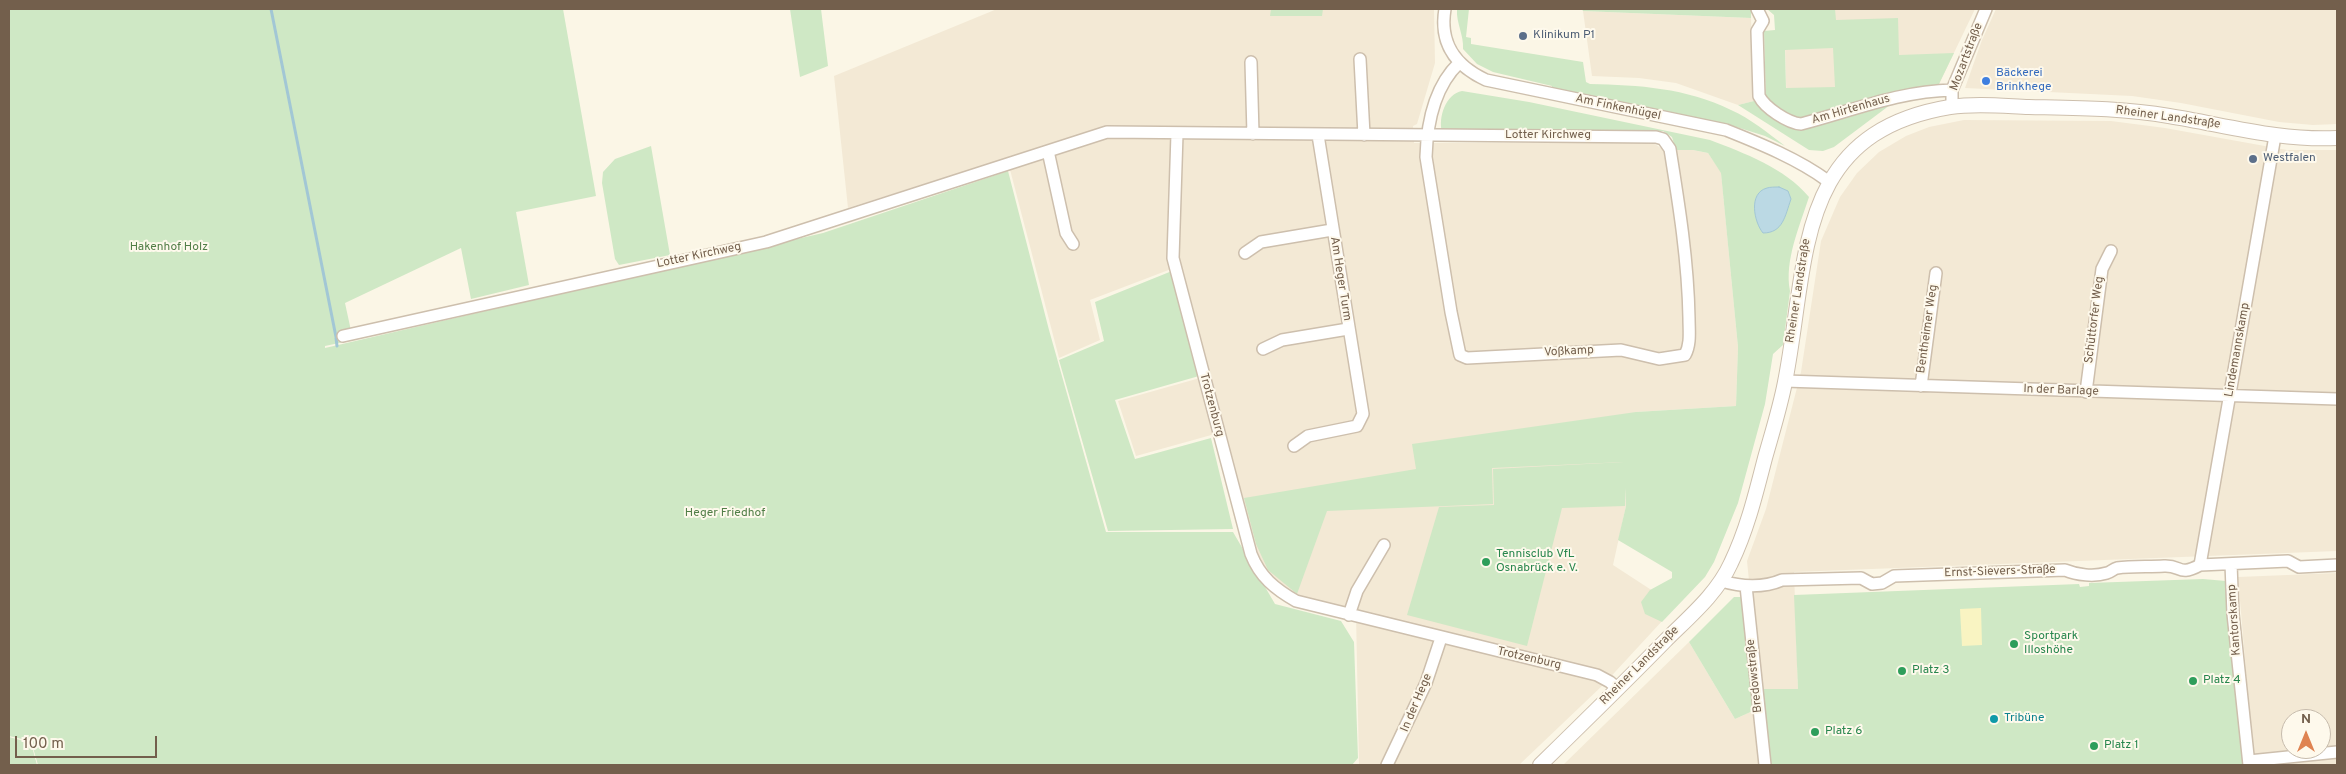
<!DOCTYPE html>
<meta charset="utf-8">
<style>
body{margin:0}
#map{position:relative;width:2346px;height:774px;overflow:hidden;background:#fbf6e6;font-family:Overpass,sans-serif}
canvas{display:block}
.frame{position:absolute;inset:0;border:10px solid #735f4c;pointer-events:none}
.north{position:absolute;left:2281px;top:709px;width:50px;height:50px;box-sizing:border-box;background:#fef9ec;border:1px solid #c6bbac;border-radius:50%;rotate:0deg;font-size:14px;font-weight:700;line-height:20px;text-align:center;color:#735f4c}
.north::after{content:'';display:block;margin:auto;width:18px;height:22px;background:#df8351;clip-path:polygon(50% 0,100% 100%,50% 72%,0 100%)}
.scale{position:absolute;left:15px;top:736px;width:142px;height:22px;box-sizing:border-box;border:2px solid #735f4c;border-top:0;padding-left:6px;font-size:15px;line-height:18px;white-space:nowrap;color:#735f4c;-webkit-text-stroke:4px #fef9ec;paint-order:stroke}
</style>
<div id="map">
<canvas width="2346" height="774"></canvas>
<div class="frame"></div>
<div class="north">N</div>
<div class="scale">100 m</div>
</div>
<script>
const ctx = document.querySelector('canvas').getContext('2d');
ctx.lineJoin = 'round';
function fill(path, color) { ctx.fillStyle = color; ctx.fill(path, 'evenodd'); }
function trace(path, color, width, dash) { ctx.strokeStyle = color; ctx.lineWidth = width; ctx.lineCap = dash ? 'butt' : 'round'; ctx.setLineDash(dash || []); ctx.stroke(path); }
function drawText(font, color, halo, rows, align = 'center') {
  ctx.font = font + ' Overpass,sans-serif'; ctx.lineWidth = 4; ctx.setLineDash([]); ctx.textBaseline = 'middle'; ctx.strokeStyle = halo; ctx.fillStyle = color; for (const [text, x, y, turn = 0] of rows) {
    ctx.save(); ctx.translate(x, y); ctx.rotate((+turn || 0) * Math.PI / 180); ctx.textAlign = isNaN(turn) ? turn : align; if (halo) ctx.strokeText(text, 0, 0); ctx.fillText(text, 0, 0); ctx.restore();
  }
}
fill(new Path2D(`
 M997,9H1434L1435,63L1417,124L1413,126L1414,143H1653L1664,150H1693L1708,153L1721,172L1738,347L1736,406L1636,412L1624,462L1626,506L1613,565L1676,606L1603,685L1519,765H1359L1356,613L1301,599L1278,587L1257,564L1222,432L1136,456L1118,401L1207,376L1179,266L1090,300L1100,340L1059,358L1007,158L848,208L834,76Z
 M1784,9H1975L1939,84L1906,89L1787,116Z
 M1996,9H2337V124L2313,125L2279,122L2181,103L2132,96L1965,88L1982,40Z
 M1583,11L1751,18L1754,101L1738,105L1676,83L1639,78L1592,76Z
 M1964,120L2111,121L2165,128L2287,150H2337V551L1794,572L1798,689H1760L1747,561L1766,509L1801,372L1821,241L1840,197L1857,173L1879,152L1906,136L1929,127Z
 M2337,573V765H2254L2238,577ZM2291,719H2321V749H2291Z
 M1689,642L1735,719L1755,710L1762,765H1563Z`), '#f3e9d5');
fill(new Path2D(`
 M9,9H563L596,196L516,212L529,285L471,299L461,248L345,303L353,340L325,346V348L823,233L1008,171L1049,330L1106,532H1233L1275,604L1341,621L1354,642L1358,758L1352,765H38L31,741L9,736Z
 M790,9H821L828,66L800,77Z
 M1271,9H1323L1322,16H1270Z
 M1457,9H1469L1466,37L1471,38V44L1583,62L1586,82L1590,84C1639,85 1686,88 1731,110C1751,119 1768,133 1785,146L1765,136L1727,124L1552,88V86L1493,72L1477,64L1463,49C1464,35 1456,23 1457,9Z
 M1582,9H1751V18L1583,11Z
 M1767,9H1835L1836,20L1898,18L1899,55L1954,53L1939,84L1906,89L1794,121L1766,102L1764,31L1775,30L1774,15ZM1833,48L1835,87L1786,88L1785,50Z
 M1462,91L1529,102L1710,140C1744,153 1785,168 1809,197C1800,225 1784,261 1790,291L1783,345L1773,354L1765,404L1738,503L1714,562L1705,577L1662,622L1645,614L1641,602L1650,590L1672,578V572L1618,540L1626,506L1625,488V506L1562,508L1527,646L1407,615L1439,507L1494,505L1493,469L1624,462L1492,468L1493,504L1327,511L1297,594L1268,570L1256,544L1244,498L1416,469L1412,444L1636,412L1736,406L1738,347L1721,173L1708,153L1693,150H1676L1672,137L1663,131L1442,132C1438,117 1446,94 1462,91Z
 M1754,101L1800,131L1890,105L1834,147L1823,151L1809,150L1738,105Z
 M651,146L670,255L619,265L615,259L602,183L603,172L615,159Z
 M1172,271L1199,376L1115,400L1135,459L1211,438L1233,529L1108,531L1059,360L1104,341L1095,302Z
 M2203,579L2226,581L2244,765H1770L1760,689H1798L1794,595L2079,584L2080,587L2089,586V583Z
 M1734,597H1744L1755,710L1735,719L1689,642Z
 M9,737L31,743L37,765H9Z`), '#cfe8c5');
fill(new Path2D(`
 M1981,608L1982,645L1962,646L1960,609Z`), '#f9f4c2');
const water = new Path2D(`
 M1779,187L1788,191L1791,199C1785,216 1783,233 1763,233C1754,222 1748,193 1767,188C1770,187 1775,187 1779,187Z`);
fill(water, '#bbd9e4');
trace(water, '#a2c7d5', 1);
trace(new Path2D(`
 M271,9L336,337
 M336,338L337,346`), '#a2c7d5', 3);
const minor = new Path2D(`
 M1445,9C1439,44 1456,66 1486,80L1726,130C1761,144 1798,159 1828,181
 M1757,9L1763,21L1757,31L1759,96C1765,108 1788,123 1801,124C1851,111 1900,91 1952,90
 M1360,59L1364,135
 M1251,62L1253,134
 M1952,106V90L1986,9
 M1177,134L1173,258L1251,554C1260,577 1275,589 1296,601L1597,675L1610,682L1618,689
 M1048,151L1066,233L1073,244
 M1245,253L1261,242L1332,230
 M343,336L766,242L1107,132L1656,137L1663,139L1670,149C1679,205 1688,261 1689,318C1689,331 1691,344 1685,355L1659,359L1621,350L1467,358L1460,355L1451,312L1426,157C1427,123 1434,87 1459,63
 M1263,349L1282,340L1348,329
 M1785,381L2337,399
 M1921,386L1936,273
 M2086,392L2102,269L2111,251
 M1294,446L1308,436L1357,426L1363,414L1318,135
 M2231,564L2233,614L2249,765
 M2200,565L2275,136
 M1722,581C1741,587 1764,588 1782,580L1861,578L1872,584L1882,583L1894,576L2065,570C2077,575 2094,577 2107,573C2111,572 2113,569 2117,568C2132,566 2149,567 2164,566C2182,565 2178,577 2200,565L2288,561L2299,567L2337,565
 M1746,586L1765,765
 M1349,615L1357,591L1384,545
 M2249,761L2337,752
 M1387,765L1426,683L1441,638`);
const tertiary = new Path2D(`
 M1540,765C1582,724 1624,683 1665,641C1689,617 1717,594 1731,563C1747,530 1756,493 1765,458C1772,433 1780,408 1785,382C1809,261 1793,133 1950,107C1976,103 2004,106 2029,107C2076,108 2123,108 2169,116C2225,125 2280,141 2337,138`);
trace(minor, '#cdbfad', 14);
trace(tertiary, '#cdbfad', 16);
trace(minor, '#fff', 11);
trace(tertiary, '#fff', 14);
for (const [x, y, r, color] of [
 [1523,36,5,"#5c6f8a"],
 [1986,81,5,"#3f7fe0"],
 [2253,159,5,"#5c6f8a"],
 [1486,562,5,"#2e9e5b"],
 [2014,644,5,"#2e9e5b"],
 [1902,671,5,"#2e9e5b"],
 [2193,681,5,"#2e9e5b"],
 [1994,719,5,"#0f9aa8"],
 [1815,732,5,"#2e9e5b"],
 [2094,746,5,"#2e9e5b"]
]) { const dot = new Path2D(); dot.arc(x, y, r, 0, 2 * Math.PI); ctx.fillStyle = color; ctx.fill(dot); trace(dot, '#fef9ec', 2); }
drawText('12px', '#4e5e75', '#fef9ec', [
 ["Klinikum P1",1533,36],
 ["Westfalen",2263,159]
], 'left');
drawText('12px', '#735f4c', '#fef9ec', [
 ["Mozartstraße",1967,57,-69],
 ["Am Finkenhügel",1618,108,12],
 ["Am Hirtenhaus",1851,110,-16],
 ["Rheiner Landstraße",2168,118,8],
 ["Lotter Kirchweg",1548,136],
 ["Lotter Kirchweg",699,256,-12],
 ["Am Heger Turm",1340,279,81],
 ["Rheiner Landstraße",1799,291,-81],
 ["Schüttorfer Weg",2095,320,-83],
 ["Bentheimer Weg",1928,329,-82],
 ["Lindemannskamp",2238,350,-80],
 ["Voßkamp",1569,352,-3],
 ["In der Barlage",2061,391,2],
 ["Trotzenburg",1211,405,75],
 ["Ernst-Sievers-Straße",2000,572,-2],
 ["Kantorskamp",2235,620,-94],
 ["Trotzenburg",1529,659,13],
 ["Rheiner Landstraße",1640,666,-45],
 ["Bredowstraße",1755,676,-96],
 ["In der Hege",1417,703,-67]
]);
drawText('12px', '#366cbe', '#fef9ec', [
 ["Bäckerei",1996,74],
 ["Brinkhege",1996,88]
], 'left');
drawText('12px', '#517e47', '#fef9ec', [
 ["Hakenhof Holz",169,248],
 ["Heger Friedhof",725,514]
]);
drawText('12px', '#27864d', '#fef9ec', [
 ["Tennisclub VfL",1496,555],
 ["Osnabrück e. V.",1496,569],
 ["Sportpark",2024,637],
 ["Illoshöhe",2024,651],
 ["Platz 3",1912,671],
 ["Platz 4",2203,681],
 ["Platz 6",1825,732],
 ["Platz 1",2104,746]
], 'left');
drawText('12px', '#0d838f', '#fef9ec', [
 ["Tribüne",2004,719]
], 'left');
</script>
